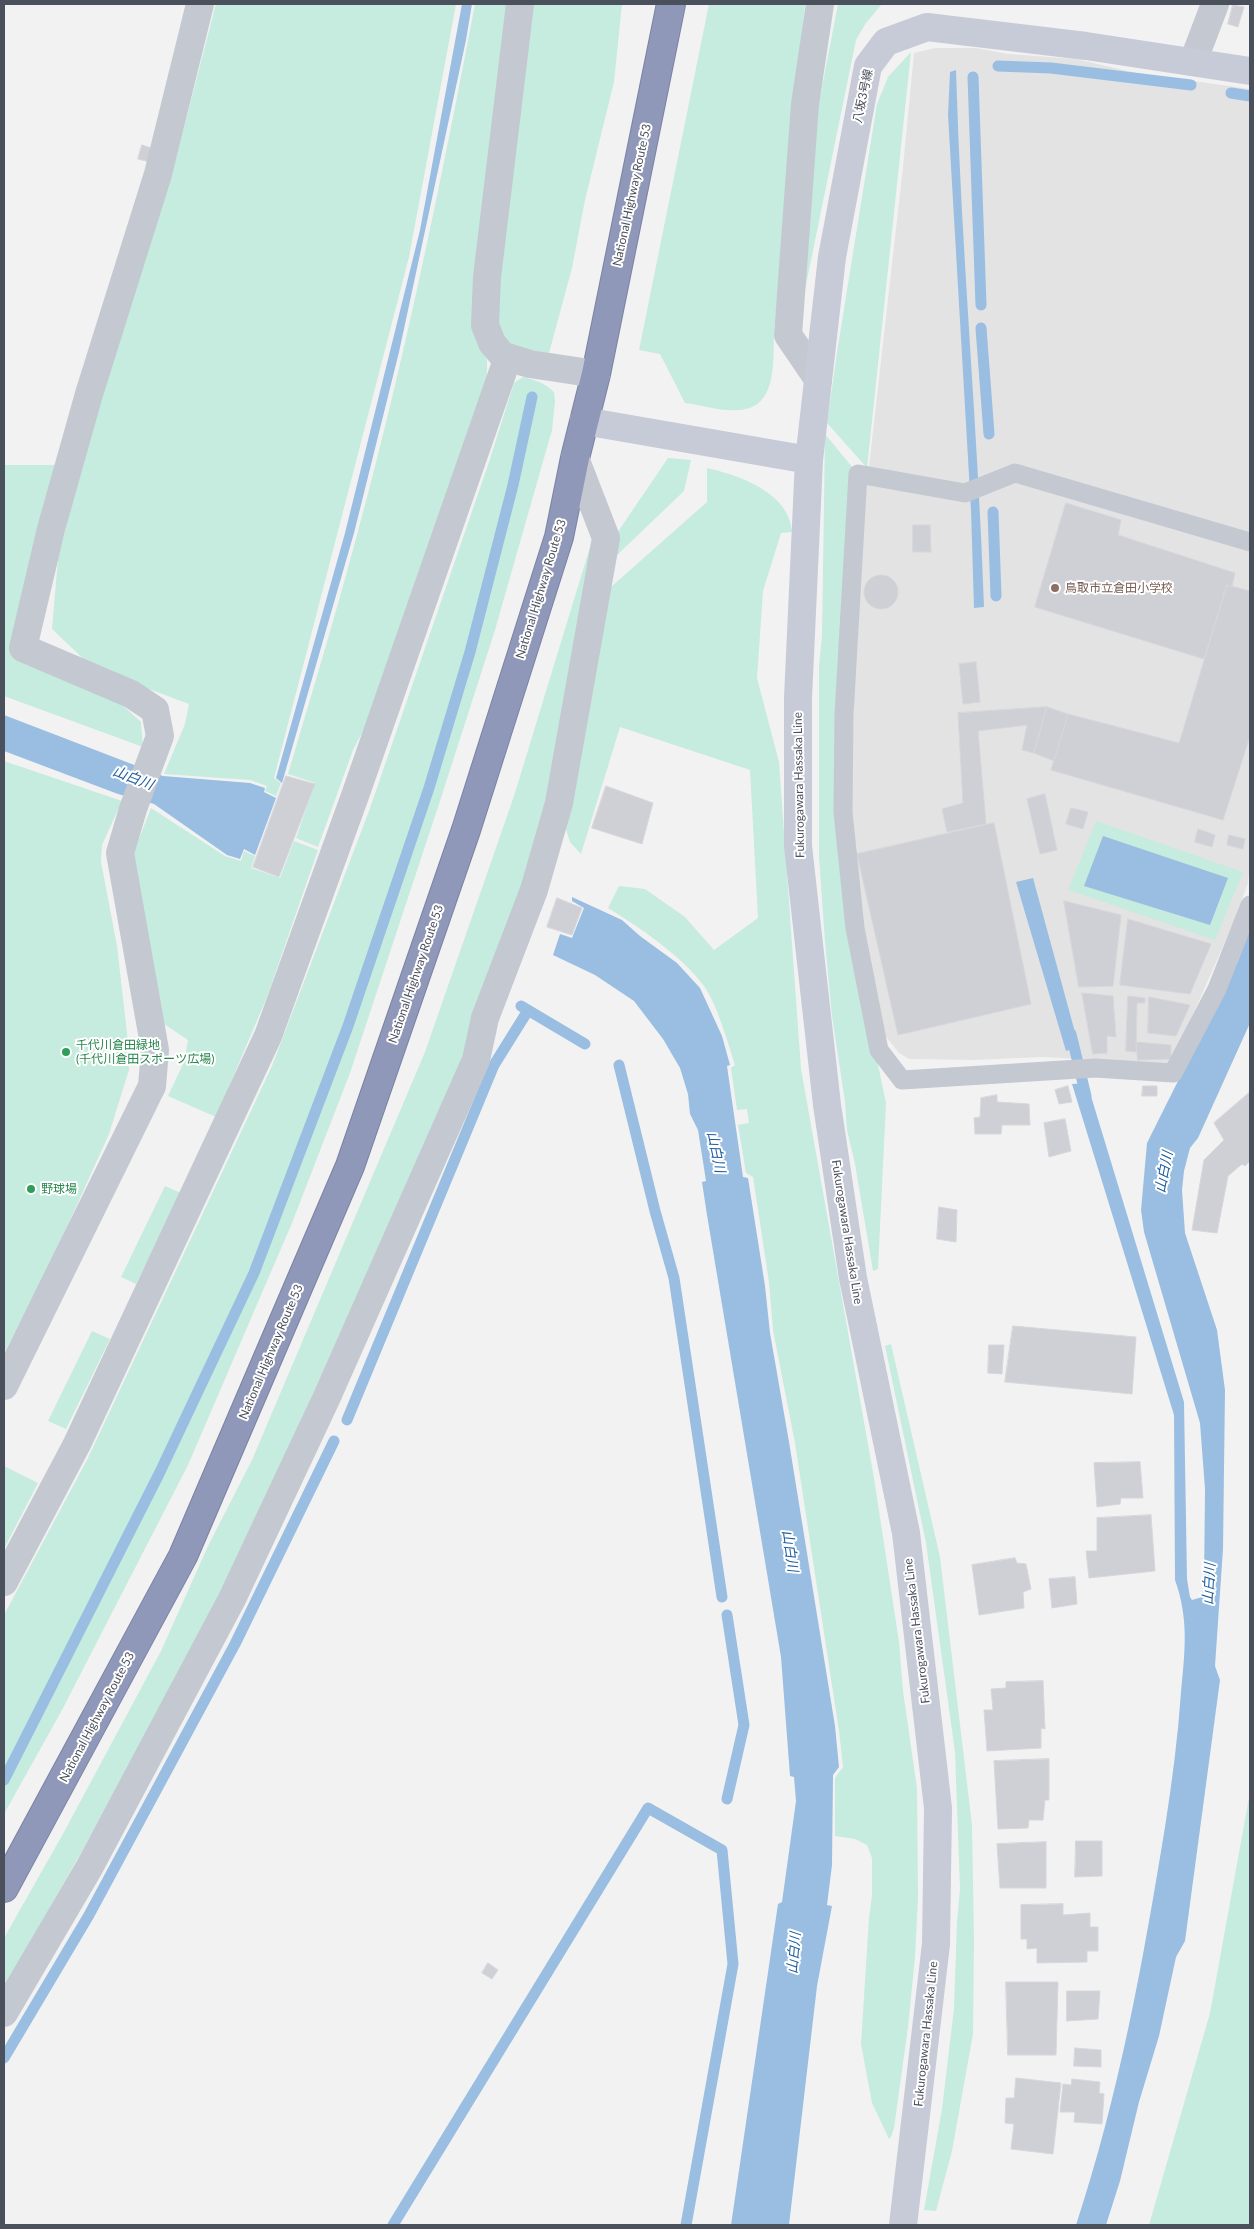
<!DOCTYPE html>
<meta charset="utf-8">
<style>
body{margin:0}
#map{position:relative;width:1254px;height:2229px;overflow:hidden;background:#f3f2f2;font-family:Lato,sans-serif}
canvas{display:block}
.frame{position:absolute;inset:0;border:5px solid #4b505d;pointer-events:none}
</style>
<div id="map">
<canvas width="1254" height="2229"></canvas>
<div class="frame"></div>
</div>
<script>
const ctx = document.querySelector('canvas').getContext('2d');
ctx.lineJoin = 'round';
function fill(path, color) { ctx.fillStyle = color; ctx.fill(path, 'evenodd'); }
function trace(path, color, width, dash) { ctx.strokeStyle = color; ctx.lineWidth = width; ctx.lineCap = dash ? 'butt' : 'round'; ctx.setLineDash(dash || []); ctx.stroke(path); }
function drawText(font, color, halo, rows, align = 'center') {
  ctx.font = font + ' Lato,"Noto Sans JP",sans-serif'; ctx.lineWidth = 4; ctx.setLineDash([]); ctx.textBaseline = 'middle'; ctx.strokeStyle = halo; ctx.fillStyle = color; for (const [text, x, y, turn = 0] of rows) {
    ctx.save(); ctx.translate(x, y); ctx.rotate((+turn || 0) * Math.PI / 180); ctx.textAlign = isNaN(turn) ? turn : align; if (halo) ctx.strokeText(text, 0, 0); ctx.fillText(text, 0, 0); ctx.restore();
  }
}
fill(new Path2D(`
 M935,48H976L1008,54L1076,59L1137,73L1250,89V860L1248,883L1232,926L1171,1064L1043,1057L974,1060L909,1059L899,1053L884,1034L864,926L850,809L854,696L865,502L903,167L914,53Z`), '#e4e3e3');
fill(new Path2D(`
 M216,4H456L409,257L274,778L281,783L276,796L265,791L267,786L250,780L164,774L185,724L189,704L93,668L52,629L58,559L73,499L120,331L176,158Z
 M475,4H515L476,338L487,360V381L378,702L353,750L318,847L296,838L315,783L288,774C308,706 329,637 348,568C400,382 439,193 475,4Z
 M532,4H622L614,82L585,200L572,268L549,353L519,348L501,338L495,325V269Z
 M709,4H805L774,331C773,360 778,408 739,410C722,412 702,405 685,403L660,354L639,350Z
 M838,4H882L866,23L856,40L799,319L816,118Z
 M911,52L867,468L827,423L838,346L877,104L888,77Z
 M523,377C535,380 545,383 554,392L555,402L552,430L495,630L440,801L350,1073L292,1223L188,1465L62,1710L4,1814V1615L87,1460L272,1066L369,811L489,462L514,383Z
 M825,434L853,468L839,735L877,1060L886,1103L878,1269L873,1271L855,1164L847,1130L845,1102L832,1016L825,942L819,857V666L822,636Z
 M668,458L691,460L684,491L615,557L613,539Z
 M4,465H58L11,653L118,701L141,722L143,747L4,696Z
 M707,468C739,475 790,493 792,532L781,533L763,591L757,678L779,762L801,1069L874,1478L899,1642L903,1691L917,1788L918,1898L915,1957L908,2027L894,2128L891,2137L889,2139L872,2103L861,2044L869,1918L872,1895V1858L867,1845L855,1839L835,1836V1778L843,1767L839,1731L795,1443L773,1330L769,1282L753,1177L746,1173L738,1125L749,1123L747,1109L737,1110L731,1068L735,1065C728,1043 717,1004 704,986C682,956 639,927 608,908L619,886L645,889L685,917L714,950L758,918L750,770L620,727L581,854L570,842L566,829L603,594L707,502Z
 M594,534L546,815L458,1070L237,1564L82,1851L4,1988V1938L64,1832L161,1651L208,1546L252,1460L425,1052L514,796Z
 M4,761L122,801L102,845L101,862L117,946L127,1033L129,1070L109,1134L51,1262L4,1353Z
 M151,808L225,856L241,861L244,851L255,856L251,868L280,878L294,841L318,850L267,997L216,1117L168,1096L184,1062L188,1040L158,1020L133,854Z
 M1096,821L1243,872L1215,940L1068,890Z
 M165,1186L181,1193L136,1284L121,1277Z
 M92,1331L110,1339L66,1429L48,1421Z
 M891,1344L940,1557L972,1825L974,1940L973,2034L952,2151L936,2211L924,2210L942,2109L954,2008L957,1922L960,1889L955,1752L926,1543L885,1346Z
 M4,1466L38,1483L4,1549Z
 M1250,1792V2225H1149L1210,2013Z`), '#c6ebdf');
fill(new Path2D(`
 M462,4H472L466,40L399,352L354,533L282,783L276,778L345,533L420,230Z
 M956,70C961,250 978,428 984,607L974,608L971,510L948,115L950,72Z
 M4,715L163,776L250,783L265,788L264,792L276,798L255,855L244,849L240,859L227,855L154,804L118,794L4,751Z
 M1103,836L1228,878L1210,925L1084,886Z
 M1033,878L1079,1047L1066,1051L1016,882Z
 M572,897L622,920L640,936L677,963L700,988L722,1036L730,1065L727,1066L743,1177L748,1178L765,1286L770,1333L789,1442L835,1726L839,1767L833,1775L832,1865L827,1905L832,1906L817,1986L789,2225H731L778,1904L782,1902L796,1801L794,1777L790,1776L781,1657L707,1215L702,1182L706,1181L698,1130L690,1114L688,1094L680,1068L663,1039L634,1001L595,975L553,955L560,934L572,938L584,908L572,901Z
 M1250,929V1023L1198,1138L1190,1148L1184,1171L1182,1190L1185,1233L1217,1330L1225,1390L1223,1549L1215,1666L1220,1680L1185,1941L1176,1957L1159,2036L1139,2102L1120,2181L1106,2225H1076C1119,2095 1143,1962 1165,1827C1172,1782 1178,1737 1181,1692C1185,1651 1189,1619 1175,1580L1174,1415L1072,1084L1087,1083L1184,1402L1187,1579L1190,1597L1192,1600L1202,1597L1204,1584L1205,1489L1200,1423L1144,1232L1141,1210L1147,1143L1238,961Z`), '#99bee2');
trace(new Path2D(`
 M998,66L1051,68L1191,85
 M973,77L981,305
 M1231,93L1250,96
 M981,328L989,434
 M993,512L996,596
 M521,1006L585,1044
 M1071,1034L1086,1096
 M619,1065L655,1211L674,1278L722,1597
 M347,1420L494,1065L527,1012
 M727,1615L744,1725L727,1799
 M4,1780L159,1474L254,1273L348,1026L429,788L470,652L513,485L532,397
 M4,2058L89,1915L235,1644L334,1441
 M393,2225L648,1808L722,1850L733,1964L686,2225`), '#99bee2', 11);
const building = new Path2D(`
 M1233,5L1244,7L1238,27L1228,24Z
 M142,145L154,149L150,162L138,159Z
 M1066,503L1121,520L1118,535L1235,573L1232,586L1227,585L1204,659L1035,607Z
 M913,525H930L931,552H913Z
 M864 592a17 17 0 1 1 34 0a17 17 0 1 1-34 0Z
 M1227,585L1250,591V736L1223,820L1051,770L1068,714L1179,743Z
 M976,662L980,702L963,704L959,664Z
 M1047,707L1068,714L1054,761L1034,753Z
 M1047,707L1034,753L1022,750L1027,725L978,731L986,824L947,832L942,809L963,803L958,713Z
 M286,776L315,784L279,877L253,867Z
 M606,786L653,803L642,844L592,828Z
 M1045,794L1057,850L1040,854L1027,799Z
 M1071,808L1088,812L1083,829L1066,824Z
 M994,823L1031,1004L898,1035L857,854Z
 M1198,829L1215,835L1212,847L1195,842Z
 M1229,835L1245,839L1243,849L1227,845Z
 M557,898L582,908L572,935L547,927Z
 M1064,901L1121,915L1113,986L1079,987Z
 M1128,919L1211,944L1190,994L1120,985Z
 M1082,993L1113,996L1116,1037L1107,1036V1053L1093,1054Z
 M1128,996L1145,998V1003H1137L1136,1052L1126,1051Z
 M1149,997L1190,1005L1176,1036L1148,1033Z
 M1136,1042L1171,1045V1059L1138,1060Z
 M1068,1086L1072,1102L1059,1104L1055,1090Z
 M1143,1086H1157V1096H1142Z
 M1250,1092V1161L1245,1166L1242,1164L1228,1176L1217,1233L1192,1230L1204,1160L1224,1140L1214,1123Z
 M997,1095V1102L1029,1104L1030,1125H1002L1001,1134H975L974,1118L980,1117L981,1098Z
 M1065,1119L1071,1151L1049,1157L1044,1123Z
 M939,1207L957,1210L956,1242L937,1239Z
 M1013,1326L1136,1337L1132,1394L1005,1382Z
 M989,1345H1004L1002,1374L988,1373Z
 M1140,1462L1143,1498H1121L1120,1504L1097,1507L1094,1463Z
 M1151,1515L1155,1571L1089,1578L1086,1551H1097V1518Z
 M1015,1558L1017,1563L1026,1564L1031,1589L1023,1592L1024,1608L979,1615L972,1565Z
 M1075,1577L1077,1604L1052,1608L1049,1579Z
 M1043,1681L1045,1729L1041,1728V1748L987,1751L984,1710H993L991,1689L1006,1688V1682Z
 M1049,1759V1800H1045L1043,1820H1029L1028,1828L998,1829L994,1761Z
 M1076,1841H1102V1876L1075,1877Z
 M1046,1842V1888H1000L997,1844Z
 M1063,1904V1915L1090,1913V1927H1098V1951H1087V1962L1037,1963V1948L1027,1949V1939H1021V1905Z
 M488,1963L498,1970L492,1979L482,1973Z
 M1006,1982H1058L1056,2055H1008Z
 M1067,1991H1100L1098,2019L1067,2021Z
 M1075,2048L1101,2050V2067L1074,2066Z
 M1016,2078L1061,2083L1053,2154L1011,2149L1014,2124L1005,2123L1006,2098H1014Z
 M1072,2079L1100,2082L1099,2093L1104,2094L1102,2124L1074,2122L1075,2112H1060L1063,2084L1071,2085Z`);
fill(building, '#cfd0d5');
trace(building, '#d6d6dc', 1);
const highway = new Path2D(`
 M4,1888L183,1556L350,1166L466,830L559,537L575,458L596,374L671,4`);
trace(highway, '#7b83a5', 30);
trace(new Path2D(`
 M1250,542L1015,473L965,493L858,474L844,715L843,812L855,928L879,1050L902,1080L1095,1068L1173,1073L1217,989L1250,905`), '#c4c8d1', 19);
trace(new Path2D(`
 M520,4L487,277L485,325L492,343L503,356L530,364L596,374
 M1193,62L1215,4
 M818,379L788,335L805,104L820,4
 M4,1386L152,1086L155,1050L120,853L133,809L160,736L155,710L131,694L23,648L51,529L89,394L158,174L200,4
 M4,1582L77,1444L268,1036L356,793L508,357
 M4,2013L89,1868L232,1599L326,1399L476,1060L485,1018L534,890L559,803L606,538L575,458`), '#c4c8d1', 28);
trace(new Path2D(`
 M584,421L809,460
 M903,2225L936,1944L938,1808L906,1533L853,1278L827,1105L798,846V698L809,460L832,257L868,66L886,42L927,27L1086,46L1250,71`), '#c7cad7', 28);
trace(highway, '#9098b9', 28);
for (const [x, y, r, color] of [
 [1055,588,5,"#8d6e63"],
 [66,1052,5,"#2e9e5b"],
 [31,1189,5,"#2e9e5b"]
]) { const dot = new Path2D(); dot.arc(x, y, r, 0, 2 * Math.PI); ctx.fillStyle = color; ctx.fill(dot); trace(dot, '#fff', 2); }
drawText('12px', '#4b505d', '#fff', [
 ["八坂3号線",863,96,-78],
 ["National Highway Route 53",632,195,-78],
 ["National Highway Route 53",541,589,-73],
 ["Fukurogawara Hassaka Line",799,785,-91],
 ["National Highway Route 53",416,974,-71],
 ["Fukurogawara Hassaka Line",847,1232,81],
 ["National Highway Route 53",271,1352,-67],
 ["Fukurogawara Hassaka Line",917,1631,-97],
 ["National Highway Route 53",97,1717,-62],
 ["Fukurogawara Hassaka Line",926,2034,-84]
]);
drawText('12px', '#785e54', '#fff', [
 ["鳥取市立倉田小学校",1065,588]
], 'left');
drawText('12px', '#27864d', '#fff', [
 ["千代川倉田緑地",76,1045],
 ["(千代川倉田スポーツ広場)",76,1059],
 ["野球場",41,1189]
], 'left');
drawText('italic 14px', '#1f5f9c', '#fff', [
 ["山白川",133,778,21],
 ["山白川",716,1152,78],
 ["山白川",1164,1172,-79],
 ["山白川",790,1551,82],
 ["山白川",1209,1584,-87],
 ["山白川",794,1953,-85]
]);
</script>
